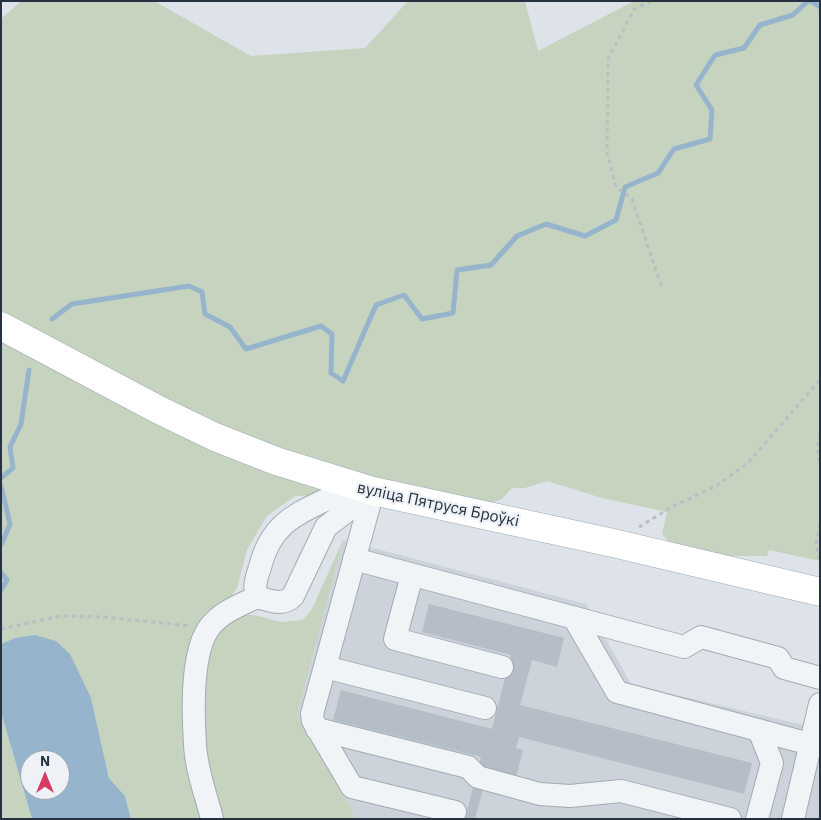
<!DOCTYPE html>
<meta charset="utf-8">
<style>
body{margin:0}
#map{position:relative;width:821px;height:820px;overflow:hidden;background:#dee3e9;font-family:"IBM Plex Sans",sans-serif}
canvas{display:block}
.frame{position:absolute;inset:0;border:2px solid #263241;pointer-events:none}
.north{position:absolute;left:20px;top:750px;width:50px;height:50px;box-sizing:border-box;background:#eef2f6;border:1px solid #9ea5ae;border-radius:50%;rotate:0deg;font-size:14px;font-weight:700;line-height:20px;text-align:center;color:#263241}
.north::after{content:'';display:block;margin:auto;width:18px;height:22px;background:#d83960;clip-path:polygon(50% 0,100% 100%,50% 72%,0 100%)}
</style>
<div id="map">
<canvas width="821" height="820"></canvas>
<div class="frame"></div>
<div class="north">N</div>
</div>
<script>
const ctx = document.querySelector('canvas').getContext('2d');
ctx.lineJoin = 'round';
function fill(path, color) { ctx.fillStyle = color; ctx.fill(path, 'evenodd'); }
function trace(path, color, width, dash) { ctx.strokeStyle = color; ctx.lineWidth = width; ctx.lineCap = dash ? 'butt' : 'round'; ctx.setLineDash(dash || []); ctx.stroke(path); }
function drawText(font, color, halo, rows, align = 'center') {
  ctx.font = font + ' "IBM Plex Sans",sans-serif'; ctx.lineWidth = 4.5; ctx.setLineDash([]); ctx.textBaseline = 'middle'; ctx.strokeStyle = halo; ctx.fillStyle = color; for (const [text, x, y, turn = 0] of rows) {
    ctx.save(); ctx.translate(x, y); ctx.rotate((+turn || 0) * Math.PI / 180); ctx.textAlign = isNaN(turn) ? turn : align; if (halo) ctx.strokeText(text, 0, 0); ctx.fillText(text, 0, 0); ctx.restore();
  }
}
fill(new Path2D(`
 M343,540L586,604L631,684L820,729V819H357L297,716Z`), '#ccd3db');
fill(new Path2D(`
 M21,1H154L251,56L365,48L408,1H525L538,51L634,1H820V561L769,550L767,556H729L669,542L662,534L667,512L602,498L547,481L525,488H512L502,499L490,503L353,478L218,430L1,316V19Z
 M1,341C105,398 209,453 322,490L321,495L295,496L267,516L247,550L237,588L229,599L201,626L202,819H131L125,796L109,778L91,698L15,638L1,644Z
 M343,540L297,716L357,819H220L200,745L199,670L215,633L243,615H254L281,622L303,620L312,609Z
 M1,712L32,819H1Z`), '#c6d3bf');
fill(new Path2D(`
 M35,635L56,641L70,654L91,698L109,778L125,796L131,819H32L1,712V644L15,638ZM30,760H60V790H30Z`), '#96b5cc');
trace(new Path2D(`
 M811,1L820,7
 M52,319L72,304L189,286L202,292L205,314L230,327L246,349L321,326L332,334L331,373L343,381L376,305L404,295L422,319L453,313L457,270L491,265L517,236L546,224L585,236L616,220L625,187L658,173L674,149L710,139L712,110L696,85L715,55L744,48L760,25L793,15L808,1
 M1,478L13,468L10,447L21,424L29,370
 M1,486L10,524L1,545
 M1,573L7,580L1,590`), '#96b5cc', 5);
fill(new Path2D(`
 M429,604L564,638L557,667L532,660L520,705L752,763L744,794L519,737L516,748L523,750L516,777L488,770L475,819H465L481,757L333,720L341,690L492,729L511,655L422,632Z`), '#b5bdc6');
const minor = new Path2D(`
 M351,486C310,512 274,512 260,567C257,577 253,586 257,597C269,600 283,607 293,596L326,527L373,491
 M373,491L312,714L313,721L352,787L455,812
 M354,559L684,647L701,637L778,658L784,668L820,678
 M412,575L395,639L502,667
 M574,618L617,692L810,744
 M325,667L485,708
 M317,729L468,767L478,777L540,794L570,796L621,791L730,819
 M212,819C206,795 196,769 195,744C193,714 191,653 209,628C221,612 240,605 257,597
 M757,819L772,763L759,730
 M793,819L820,704`);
const major = new Path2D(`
 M1,326L159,410L215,437L276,461L373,491L613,543L820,592`);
trace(minor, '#a3aab3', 24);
trace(major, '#9da9b5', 29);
trace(new Path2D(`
 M651,1L634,9L608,59L607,152L616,187L632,199L662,288
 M820,434L817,448L820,464
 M820,524L816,544L820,564
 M639,527L672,507L716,486L747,464L820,380
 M1,629L60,616L103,617L191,626`), '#b8bec4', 3, [4, 4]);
trace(minor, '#f1f4f7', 22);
trace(major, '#fff', 28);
drawText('16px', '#263241', '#eef2f6', [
 ["вуліца Пятруся Броўкі",438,505,12]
]);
</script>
